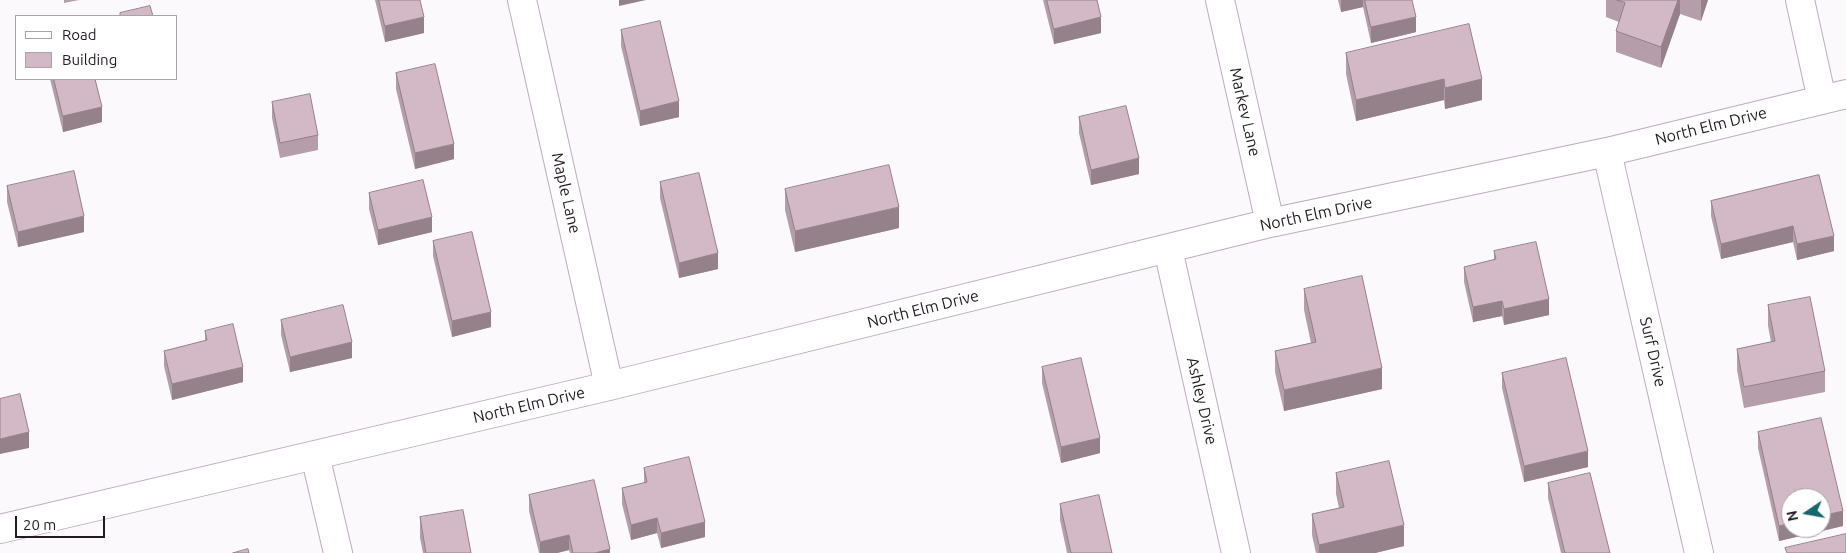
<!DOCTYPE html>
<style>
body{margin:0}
#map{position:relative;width:1846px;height:553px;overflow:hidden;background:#fcf9fd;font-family:Ubuntu,sans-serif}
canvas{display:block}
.legend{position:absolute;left:15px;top:15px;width:162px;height:65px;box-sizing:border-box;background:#fff;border:1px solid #a7a4a7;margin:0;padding:6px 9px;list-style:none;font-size:15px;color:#221b22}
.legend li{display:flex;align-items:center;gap:10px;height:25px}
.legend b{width:25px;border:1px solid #a7a4a7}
.north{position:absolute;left:1781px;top:488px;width:50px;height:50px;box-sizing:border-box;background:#fff;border:1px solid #a7a4a7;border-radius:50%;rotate:258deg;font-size:14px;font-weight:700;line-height:20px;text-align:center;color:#221b22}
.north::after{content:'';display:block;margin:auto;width:18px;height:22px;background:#18666c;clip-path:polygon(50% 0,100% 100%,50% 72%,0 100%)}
.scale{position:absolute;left:15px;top:516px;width:90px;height:22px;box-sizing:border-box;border:2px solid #221b22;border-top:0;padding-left:6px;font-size:15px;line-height:18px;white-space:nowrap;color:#221b22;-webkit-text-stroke:4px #fff;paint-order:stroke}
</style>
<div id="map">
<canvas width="1846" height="553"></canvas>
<ul class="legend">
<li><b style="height:6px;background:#fff"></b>Road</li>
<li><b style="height:14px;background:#d3b8c5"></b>Building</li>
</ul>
<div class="north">N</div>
<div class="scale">20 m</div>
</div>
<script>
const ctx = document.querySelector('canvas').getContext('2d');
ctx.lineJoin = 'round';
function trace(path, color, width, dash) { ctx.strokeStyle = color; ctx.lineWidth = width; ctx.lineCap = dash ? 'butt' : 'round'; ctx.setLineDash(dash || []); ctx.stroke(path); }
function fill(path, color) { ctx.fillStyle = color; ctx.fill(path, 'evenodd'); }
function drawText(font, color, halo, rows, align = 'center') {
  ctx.font = font + ' Ubuntu,sans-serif'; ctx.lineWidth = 4; ctx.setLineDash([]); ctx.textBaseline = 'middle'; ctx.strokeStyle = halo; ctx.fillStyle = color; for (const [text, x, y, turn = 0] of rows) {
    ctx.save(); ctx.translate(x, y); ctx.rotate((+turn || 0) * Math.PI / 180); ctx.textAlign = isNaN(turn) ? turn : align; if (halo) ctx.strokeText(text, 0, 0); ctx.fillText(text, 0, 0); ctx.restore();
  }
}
const minor = new Path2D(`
 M522,0L609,386
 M1220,0L1270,223
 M1800,0L1822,100
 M1607,152L1699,553
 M1168,249L1236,553
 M315,455L338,553
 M0,529L609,386L1270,223L1607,152L1846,94`);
trace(minor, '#bdabbf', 30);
trace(minor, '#fff', 28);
fill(new Path2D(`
 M64,0H79L64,3Z
 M375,0H420L424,33L385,42Z
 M1043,0H1097L1101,33L1054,44Z
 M1338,0H1412L1416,32L1371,43L1363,7L1341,12Z
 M1606,0H1708L1701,21L1680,14L1661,68L1616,52V31L1619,22L1606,17Z
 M621,30L679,117L640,126L621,46Z
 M1346,53L1482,79V100L1445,109L1444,100L1356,121L1346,74Z
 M396,73L454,159L415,169L396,89Z
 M50,79H95L102,122L63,132Z
 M272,102L318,135V150L280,158L272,118Z
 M1079,117L1139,174L1091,185L1079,133Z
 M1819,175L1834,251L1797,260L1793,242L1721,259L1711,216V201Z
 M660,182L718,269L679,278L660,198Z
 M7,186L84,232L18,247L7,202Z
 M785,189L899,228L795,252L785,210Z
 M369,193L432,232L378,245L369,209Z
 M433,241L491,327L452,337L433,256Z
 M1494,251L1549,315L1504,325L1502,316L1473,322L1464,282V267L1494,260Z
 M1304,289L1382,389L1284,411L1275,372V351L1311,343L1304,310Z
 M1768,305L1825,371V392L1744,408L1737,370V349L1771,342L1768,326Z
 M281,320L352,358L290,372L281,335Z
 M205,331L243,382L172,400L164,366V351L205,341Z
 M1042,367L1100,453L1061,463L1042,383Z
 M1502,373L1588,467L1524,482L1502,388Z
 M1758,432L1843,526L1779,541L1758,448Z
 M644,468L705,537L661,548L657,533L631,540L622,504V488L644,483Z
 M1336,473L1404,546L1375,553H1316L1312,535V514L1339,508L1336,494Z
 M1548,483L1610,553H1561L1548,498Z
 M529,495L610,553H570L569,550L557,553H539L529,511Z
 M1060,504L1112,553H1067L1060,520Z
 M420,517L471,553H423L420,538Z`), '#b59ea9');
fill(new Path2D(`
 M619,0H646L619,6Z
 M1341,0H1363V7L1341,12Z
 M1678,0H1680V14L1661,68V47Z
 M1701,0H1708L1701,21Z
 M424,17V33L385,42V26Z
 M1101,17V33L1054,44V29Z
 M1416,17V32L1371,43V27Z
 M1444,79V100L1356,121V100Z
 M1482,79V100L1445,109V88Z
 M679,101V117L640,126V111Z
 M102,107V122L63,132V116Z
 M454,144V159L415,169V153Z
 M1139,158V174L1091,185V170Z
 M899,207V228L795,252V231Z
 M84,216V232L18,247V232Z
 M432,217V232L378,245V230Z
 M1793,226V242L1721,259V244Z
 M1834,236V251L1797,260V244Z
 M718,253V269L679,278V263Z
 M1549,299V315L1504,325V309Z
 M1502,301V316L1473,322V307Z
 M491,312V327L452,337V321Z
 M352,342V358L290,372V357Z
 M243,367V382L172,400V384Z
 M1382,368V389L1284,411V390Z
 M29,432V448L0,454V439Z
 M1100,438V453L1061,463V447Z
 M1588,451V467L1524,482V466Z
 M1843,511V526L1779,541V526L1791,523V528H1821V516Z
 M657,518V533L631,540V525Z
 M705,522V537L661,548V533Z
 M1404,525V546L1375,553H1319V545Z
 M569,535V550L557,553H540V542Z
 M610,549V553H595Z`), '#94818a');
const building = new Path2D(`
 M379,0H420L424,17L385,26Z
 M1047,0H1097L1101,17L1054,29Z
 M1365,0H1412L1416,17L1371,27Z
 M1617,0H1678L1661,47L1616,31L1625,3Z
 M150,6L153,16H120V13Z
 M660,21L679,101L640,111L621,30Z
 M1469,24L1482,79L1445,88L1444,79L1356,100L1346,53Z
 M435,64L454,144L415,153L396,73Z
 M54,79H95L102,107L63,116Z
 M310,94L318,135L280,143L272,102Z
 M1126,106L1139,158L1091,170L1079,117Z
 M889,165L899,207L795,231L785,189Z
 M74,171L84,216L18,232L7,186Z
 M699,173L718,253L679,263L660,182Z
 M1819,175L1834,236L1797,244L1793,226L1721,244L1711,201Z
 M423,180L432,217L378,230L369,193Z
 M472,232L491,312L452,321L433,241Z
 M1536,242L1549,299L1504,309L1502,301L1473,307L1464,267L1496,259L1494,251Z
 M1362,276L1382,368L1284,390L1275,351L1316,342L1304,289Z
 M1810,297L1825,371L1744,387L1737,349L1775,341L1768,305Z
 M343,305L352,342L290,357L281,320Z
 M233,324L243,367L172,384L164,351L207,340L205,331Z
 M1081,358L1100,438L1061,447L1042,367Z
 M1566,358L1588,451L1524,466L1502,373Z
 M20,394L29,432L0,439V399Z
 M1821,418L1843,511L1821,516V498H1791V523L1779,526L1758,432Z
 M689,457L705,522L661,533L657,518L631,525L622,488L647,482L644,468Z
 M1389,461L1404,525L1319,545L1312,514L1344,507L1336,473Z
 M1590,473L1610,553H1565L1548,483Z
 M594,480L610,549L595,553H573L569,535L540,542L529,495Z
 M1099,495L1112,553H1071L1060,504Z
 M463,510L471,553H426L420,517Z
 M1846,534V553H1787L1785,548Z
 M248,549L249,553H233Z`);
fill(building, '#d3b8c5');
trace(building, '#94818a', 1);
drawText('16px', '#221b22', '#fff', [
 ["Markev Lane",1245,112,77],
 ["North Elm Drive",1711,126,-14],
 ["Maple Lane",566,193,77],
 ["North Elm Drive",1316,214,-12],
 ["North Elm Drive",923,309,-14],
 ["Surf Drive",1653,352,77],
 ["Ashley Drive",1202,401,77],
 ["North Elm Drive",529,405,-13]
]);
</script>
